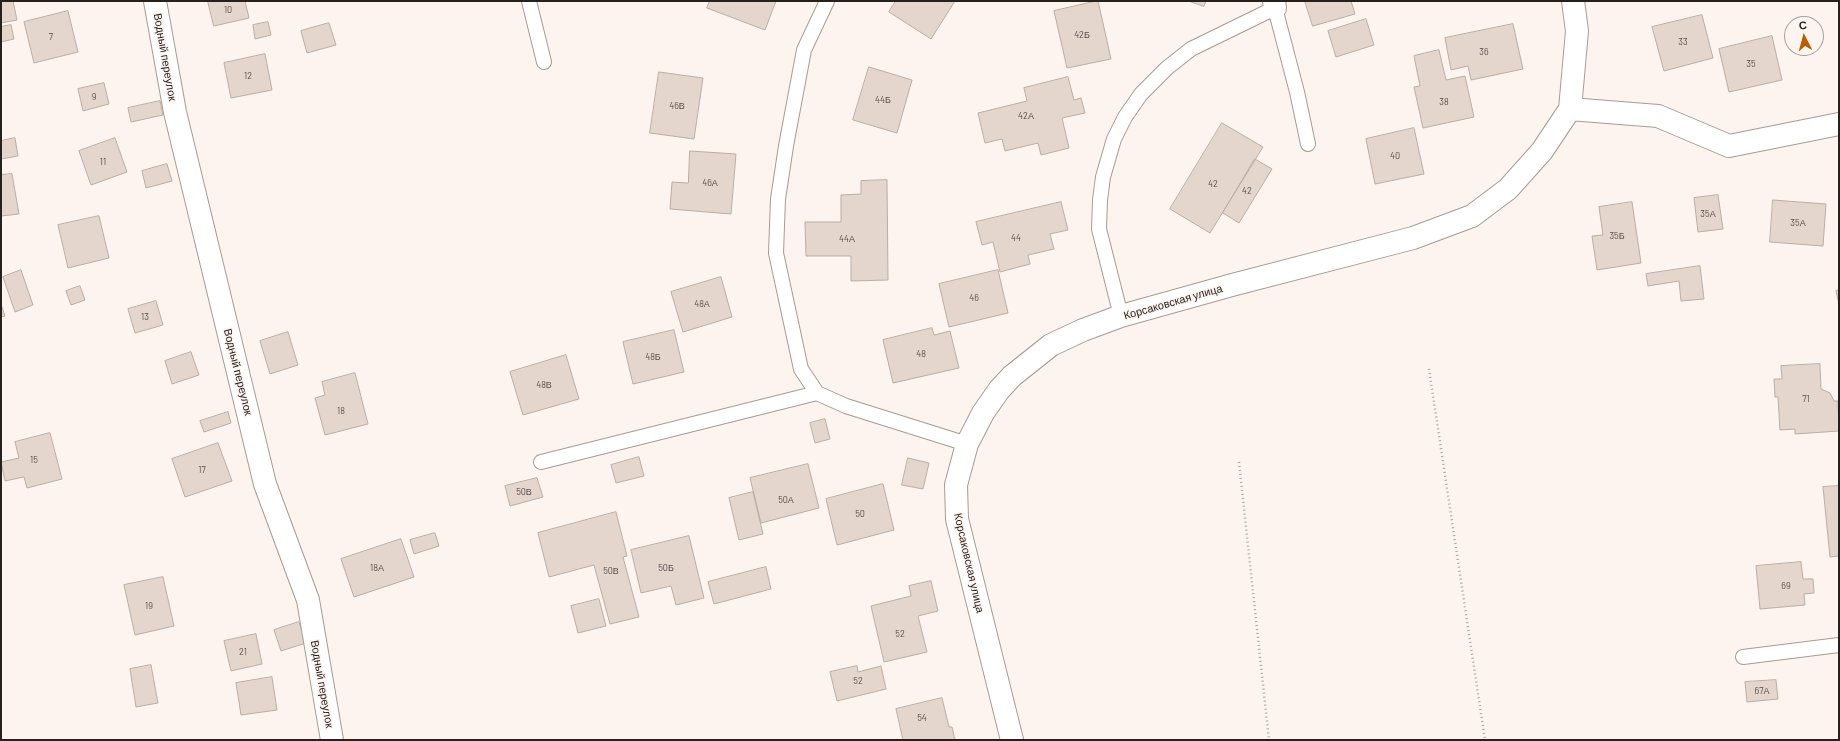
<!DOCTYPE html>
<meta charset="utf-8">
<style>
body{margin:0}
#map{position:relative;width:1840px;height:741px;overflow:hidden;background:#fdf4ef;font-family:Barlow,sans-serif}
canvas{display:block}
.frame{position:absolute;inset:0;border:2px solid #27211e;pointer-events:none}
.north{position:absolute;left:1784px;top:16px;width:40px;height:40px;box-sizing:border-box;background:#fdf4ef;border:1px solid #a7a09b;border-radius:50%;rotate:354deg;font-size:11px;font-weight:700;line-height:16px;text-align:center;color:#27211e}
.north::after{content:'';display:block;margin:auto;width:14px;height:18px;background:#b75c00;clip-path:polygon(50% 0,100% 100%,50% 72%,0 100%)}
</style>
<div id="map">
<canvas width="1840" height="741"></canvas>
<div class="frame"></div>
<div class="north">С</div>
</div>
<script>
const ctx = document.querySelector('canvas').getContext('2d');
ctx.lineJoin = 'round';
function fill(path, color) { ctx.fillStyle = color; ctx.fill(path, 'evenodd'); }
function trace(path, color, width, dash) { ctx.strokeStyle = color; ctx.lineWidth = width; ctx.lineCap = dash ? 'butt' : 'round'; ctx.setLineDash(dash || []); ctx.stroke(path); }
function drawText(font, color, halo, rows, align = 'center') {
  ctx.font = font + ' Barlow,sans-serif'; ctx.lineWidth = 3; ctx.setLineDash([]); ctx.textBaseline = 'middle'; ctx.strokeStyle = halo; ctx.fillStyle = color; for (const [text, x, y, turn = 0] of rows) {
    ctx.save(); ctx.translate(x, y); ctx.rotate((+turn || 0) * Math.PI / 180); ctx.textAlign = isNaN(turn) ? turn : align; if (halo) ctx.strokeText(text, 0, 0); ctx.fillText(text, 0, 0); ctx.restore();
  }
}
const building = new Path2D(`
 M1,1H13L17,20L1,23Z
 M208,1H245L249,18L214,26Z
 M710,1H776L765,30L707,8Z
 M896,1H955L931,39L889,12Z
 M1098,1L1111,59L1067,68L1054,11Z
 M1189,1H1206L1204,6Z
 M1305,1H1351L1355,14L1313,26Z
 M68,11L78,52L34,63L24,22Z
 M1702,15L1713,58L1664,71L1652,27Z
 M1366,19L1374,45L1336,57L1328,31Z
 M268,22L271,35L255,39L253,25Z
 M329,23L336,45L307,53L301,31Z
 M1513,24L1523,69L1471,80L1468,66L1451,70L1445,38Z
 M11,25L14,39L1,42V27Z
 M1772,36L1782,80L1729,92L1719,49Z
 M1439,50L1446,80L1465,76L1474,117L1423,128L1414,87L1420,86L1414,56Z
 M265,54L272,90L231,98L224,63Z
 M869,67L912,80L897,133L853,120Z
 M659,72L703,78L694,139L650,133Z
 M1068,77L1074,100L1081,98L1085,113L1062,118L1069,148L1041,155L1038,143L1005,151L1002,139L985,143L978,113L1027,101L1024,88Z
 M104,83L109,104L83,111L78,89Z
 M160,101L163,115L131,122L128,108Z
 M1222,123L1263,147L1210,233L1170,209Z
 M1414,128L1424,174L1375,184L1366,139Z
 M15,138L18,156L1,159V141Z
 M115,138L127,172L91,185L79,151Z
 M690,151L736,154L731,214L670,209L672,182L688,183Z
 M1255,159L1272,169L1239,223L1223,213Z
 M167,164L172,181L146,188L142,171Z
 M12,174L19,214L1,216V175Z
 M887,180L888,280L851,281V256H806L805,222H841V195L861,194V181Z
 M1718,195L1723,229L1698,232L1694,198Z
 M1773,200L1826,204L1823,246L1770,242Z
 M1061,202L1068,230L1050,234L1054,249L1028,255L1030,264L1000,272L993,242L982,245L976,222Z
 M1632,202L1641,263L1597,270L1592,236L1603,235L1599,207Z
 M99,216L109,258L68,268L58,225Z
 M1700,266L1704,299L1681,301L1679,281L1648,286L1646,274Z
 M21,270L33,305L15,312L3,277Z
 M998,270L1008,313L949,327L939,284Z
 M721,277L732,317L683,332L671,292Z
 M80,286L85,300L71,305L66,291Z
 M1839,290V304L1836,291Z
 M156,301L163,325L135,333L128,309Z
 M1,304L5,316L1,317Z
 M932,328L934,335L950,331L959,368L893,383L883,340Z
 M674,330L684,372L633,384L623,342Z
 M288,332L298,365L270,374L260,341Z
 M191,352L199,375L172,384L165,361Z
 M566,355L579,399L523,415L510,372Z
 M1820,364L1821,389L1830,393L1834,401H1838L1839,431L1795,434V429L1780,430L1778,397H1775L1774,379H1782L1781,366Z
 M355,373L368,424L325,435L315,398L325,395L322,382Z
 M228,412L231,423L204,432L200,421Z
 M825,419L830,439L815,443L810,423Z
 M50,433L62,479L27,488L24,477L5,481L1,462L19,458L15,442Z
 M218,443L232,481L185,497L172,459Z
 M639,457L644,476L616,483L611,465Z
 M908,458L929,463L923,489L902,485Z
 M808,464L819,508L761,523L750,478Z
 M537,478L543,497L510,506L505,486Z
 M883,484L894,530L837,545L826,499Z
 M1839,486V556L1830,557L1823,487Z
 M753,492L763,534L739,540L729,498Z
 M616,512L627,556L623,557L639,617L610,624L594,565L549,577L538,533Z
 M435,533L439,546L414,554L410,540Z
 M689,536L704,598L676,605L671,586L641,593L631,550Z
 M401,539L414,577L354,597L341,559Z
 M1801,562L1803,579H1813L1814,593L1804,594L1805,605L1760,609L1756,566Z
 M766,567L771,589L714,604L708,582Z
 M163,577L174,626L135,635L124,585Z
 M931,581L938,611L918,616L927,652L884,662L871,606L911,596L909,586Z
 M599,599L606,626L578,633L571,606Z
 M299,622L306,643L281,651L274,630Z
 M256,634L262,664L231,671L224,641Z
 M151,665L158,703L136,707L130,669Z
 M857,666L858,672L881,666L886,689L837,701L830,672Z
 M272,677L277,710L241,715L236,683Z
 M1776,680L1778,699L1747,702L1745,682Z
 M942,698L949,727H952L955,740H903L896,709Z`);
fill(building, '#e4d6cd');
trace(building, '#bbada4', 1);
const service = new Path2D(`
 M529,1L544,62
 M827,1L804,50L786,146L778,199L776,253L801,369L817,393L846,406L967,444
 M1121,316L1099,229L1100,200L1103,177L1114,139L1125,117L1141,94L1167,68L1191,49L1275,8L1297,92L1308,144
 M541,462L817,393
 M1743,657L1839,645`);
const minor = new Path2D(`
 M155,1L175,112L265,484L308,600L332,740
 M1274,1L1275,8
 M1570,109L1658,116L1729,146L1839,124
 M1012,740L957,519L956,485L967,444L983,413L999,390L1012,376L1051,345L1083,330L1121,316L1232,285L1413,238L1472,216L1508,189L1542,151L1570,109L1577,31L1573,1`);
trace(service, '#a89b92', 16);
trace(minor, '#a89b92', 24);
trace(new Path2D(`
 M1429,369L1485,740
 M1239,462L1269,740`), '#aca4a0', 2.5, [1, 3]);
trace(service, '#fff', 14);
trace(minor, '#fff', 22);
drawText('9px', '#564e4a', null, [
 ["10",228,10],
 ["42Б",1082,35],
 ["7",51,37],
 ["33",1683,42],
 ["36",1484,52],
 ["35",1751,64],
 ["12",248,76],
 ["9",94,97],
 ["44Б",883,100],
 ["38",1444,102],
 ["46В",677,106],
 ["42А",1026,116],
 ["40",1395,156],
 ["11",103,162],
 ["46А",710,183],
 ["42",1213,184],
 ["42",1247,191],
 ["35А",1708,214],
 ["35А",1798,223],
 ["35Б",1617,236],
 ["44",1016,238],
 ["44А",847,239],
 ["46",974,298],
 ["48А",702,304],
 ["13",145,317],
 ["48",921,354],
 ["48Б",653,357],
 ["48В",544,385],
 ["71",1806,399],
 ["18",341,411],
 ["15",34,460],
 ["17",202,470],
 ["50В",524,492],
 ["50А",786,500],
 ["50",860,514],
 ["18А",377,568],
 ["50Б",666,568],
 ["50В",611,571],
 ["69",1786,586],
 ["19",149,606],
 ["52",900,634],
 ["21",243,652],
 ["52",858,681],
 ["67А",1762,691],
 ["54",922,718]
]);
drawText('11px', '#27211e', '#fdf4ef', [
 ["Водный переулок",165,57,80],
 ["Корсаковская улица",1173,302,-16],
 ["Водный переулок",238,372,76],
 ["Корсаковская улица",969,563,77],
 ["Водный переулок",322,684,80]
]);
</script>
